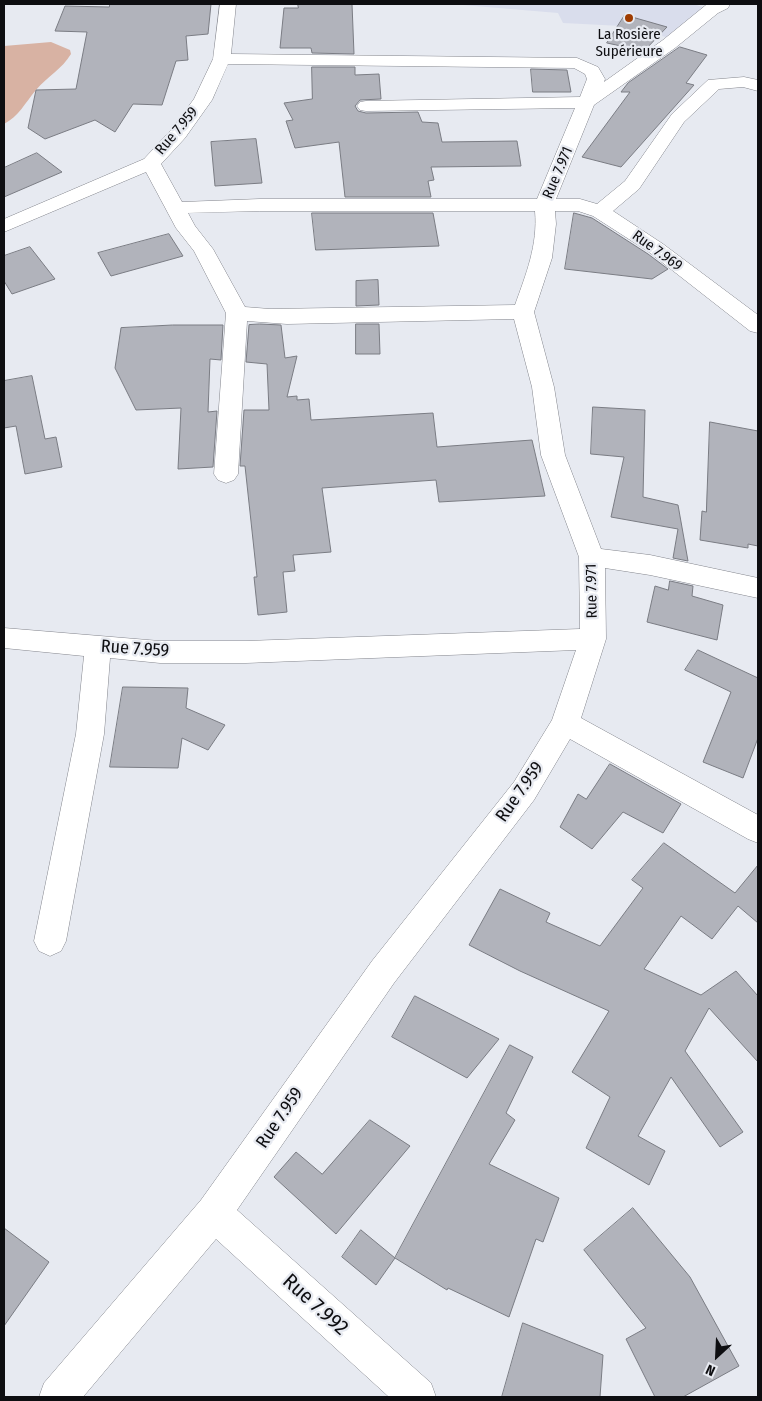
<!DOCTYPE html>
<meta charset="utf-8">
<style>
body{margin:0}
#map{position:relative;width:762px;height:1401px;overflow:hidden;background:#e7eaf1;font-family:"Fira Sans Condensed",sans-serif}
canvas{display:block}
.frame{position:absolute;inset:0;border:5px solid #0e0e11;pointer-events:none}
.north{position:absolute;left:692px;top:1331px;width:50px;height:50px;-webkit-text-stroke:4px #e7eaf1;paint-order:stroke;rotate:205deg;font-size:14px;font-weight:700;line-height:20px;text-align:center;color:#0e0e11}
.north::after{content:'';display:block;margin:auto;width:18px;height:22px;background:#0e0e11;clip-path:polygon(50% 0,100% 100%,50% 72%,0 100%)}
</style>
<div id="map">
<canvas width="762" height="1401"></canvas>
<div class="frame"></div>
<div class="north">N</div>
</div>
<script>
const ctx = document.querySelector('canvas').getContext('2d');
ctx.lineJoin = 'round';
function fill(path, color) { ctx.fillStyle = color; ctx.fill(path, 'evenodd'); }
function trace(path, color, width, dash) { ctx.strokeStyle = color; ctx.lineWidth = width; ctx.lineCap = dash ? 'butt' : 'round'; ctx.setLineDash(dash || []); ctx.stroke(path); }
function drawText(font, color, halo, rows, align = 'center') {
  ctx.font = font + ' "Fira Sans Condensed",sans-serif'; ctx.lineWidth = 4.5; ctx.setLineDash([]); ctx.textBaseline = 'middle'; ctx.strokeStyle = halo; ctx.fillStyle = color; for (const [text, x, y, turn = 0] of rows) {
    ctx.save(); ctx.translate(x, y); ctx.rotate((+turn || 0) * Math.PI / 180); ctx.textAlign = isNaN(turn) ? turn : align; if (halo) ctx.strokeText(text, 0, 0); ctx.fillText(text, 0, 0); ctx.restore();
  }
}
fill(new Path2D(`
 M451,4H693L709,9L674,39L622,26L563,23L558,13Z`), '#d9ddec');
fill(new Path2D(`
 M51,42L70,50L71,54C62,69 47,77 36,90C25,103 19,116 4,124V46Z`), '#d8b2a3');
const building = new Path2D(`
 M110,4H211L208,34L186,36L188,60L176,61L162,105L133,104L115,132L95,120L45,139L28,128L36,90L76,89L87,32L55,31L65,6L109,7Z
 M298,4H352L354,54L312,53L311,48H280L284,8H298Z
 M625,15L667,27L644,51L607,43Z
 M680,47L707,55L686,83L694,85L621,167L582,157L630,92H621L628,83Z
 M312,67H355V75L379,74L381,99L360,100L355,106L358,111L366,113L418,112L422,122L438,123L442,142L517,141L521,166L431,167L434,180L428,181L431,197H345L339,142L295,148L286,121L293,120L284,103L312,99Z
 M531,69L567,70L571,92H533Z
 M256,139L262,183L215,186L211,142Z
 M37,153L62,172L4,197V168Z
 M312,213H433L439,246L316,250Z
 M574,213L592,218L648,254L668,269L652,279L565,269Z
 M169,234L183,256L111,276L98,253Z
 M30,247L55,279L12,294L4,281V256Z
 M378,280L379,305L356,306V281Z
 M260,324L281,325L285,358L297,356L287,397L297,396V400L309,399L311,420L433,413L437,447L532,440L545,496L439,502L436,480L322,488L331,552L293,555L295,571L283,572L287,612L258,615L254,577H257L245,466H240L244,410H269L267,364L246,362L249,325Z
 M356,324H379L380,354H356Z
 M173,325H223L221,360L210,359L208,412L217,411L213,467L178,469L181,408L136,410L115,368L121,328Z
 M32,376L45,439L56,437L62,467L25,474L16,426L4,428V381Z
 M593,407L645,410L643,497L678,505L688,561L673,558L678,529L611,517L624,457L591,454Z
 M710,422L758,431V546L748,544V548L700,540L702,511L706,512Z
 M670,581L693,586L692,596L723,605L717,640L647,622L655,586L668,590Z
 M698,650L758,678V738L743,778L703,762L731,692L685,670Z
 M123,687L188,688L186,708L225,725L208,750L182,738L178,768L110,767Z
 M610,764L681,804L663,833L623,812L592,849L560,827L578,794L586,799Z
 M664,843L735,893L758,865V923L738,906L712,939L681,916L644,969L701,995L736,971L758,996V1062L709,1008L685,1051L743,1132L720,1147L671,1077L638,1136L665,1151L649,1185L586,1148L610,1097L572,1072L609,1011L520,971L469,945L500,889L550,913L546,922L600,946L643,888L632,880Z
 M415,996L499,1039L467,1078L392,1037Z
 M510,1045L533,1057L506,1113L515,1120L489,1164L559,1198L543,1242L536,1239L509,1317L448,1288L447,1290L395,1258Z
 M370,1120L410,1146L336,1234L274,1177L296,1152L322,1174Z
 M633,1208L690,1277L739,1366L683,1397H655L626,1339L646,1328L584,1250Z
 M4,1228L49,1262L4,1326Z
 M361,1230L395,1258L376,1285L342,1257Z
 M523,1323L603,1355L600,1397H502Z`);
fill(building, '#b1b3bb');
trace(building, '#7a7c83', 1);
const minor = new Path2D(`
 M220,4H236L231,54L577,58L598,67L605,79L604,82L663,40L706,5L730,4L728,8L718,13L675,48L594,105L556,199H580L597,204L625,181L672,114L708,80L744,77L758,80V91L743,87L719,89L684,122L639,189L613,211L663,244L758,315V333L750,331L649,252L593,216L578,211H555L556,224L552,258L534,312L554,387L565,455L601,549L650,555L758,578V598L650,575L605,568L606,639L581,718L758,815V843L748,839L570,739L534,800L394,983L237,1210L431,1383L436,1397H389L216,1239L83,1397H39L44,1383L201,1200L372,961L514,782L552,720L576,650L246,663H160L110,658L104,734L66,941L61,951L50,956L39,951L34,941L76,734L84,656L4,648V628L160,641H246L580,629L579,557L541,455L532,387L514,319L287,324L247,321L238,474L234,480L226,483L218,480L214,474L226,313L194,251L176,228L146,172L4,232V219L144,159L171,130L194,99L213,59ZM228,64L574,68L585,74L587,79L580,97L366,101L360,102L357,106L360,110L366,111L575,108L537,199H260L182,202L161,164L185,138L212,100ZM260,211H535C538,245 526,274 515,305L270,309L245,307L213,249L195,226L188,213Z`);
trace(minor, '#83858c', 1);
fill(minor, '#fff');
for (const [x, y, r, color] of [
 [629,18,5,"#9e3b00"]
]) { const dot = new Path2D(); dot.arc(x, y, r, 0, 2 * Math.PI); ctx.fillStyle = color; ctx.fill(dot); trace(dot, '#e7eaf1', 2); }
drawText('15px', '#0e0e11', '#e7eaf1', [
 ["La Rosière",629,35],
 ["Supérieure",629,52]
]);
drawText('15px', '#0e0e11', '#e7eaf1', [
 ["Rue 7.959",177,131,-50],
 ["Rue 7.971",558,173,-67],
 ["Rue 7.969",657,251,36],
 ["Rue 7.971",592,591,-91]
]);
drawText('18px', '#0e0e11', '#e7eaf1', [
 ["Rue 7.959",135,649,4],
 ["Rue 7.959",520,792,-55],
 ["Rue 7.959",280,1118,-56]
]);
drawText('21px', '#0e0e11', '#e7eaf1', [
 ["Rue 7.992",315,1305,42]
]);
</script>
